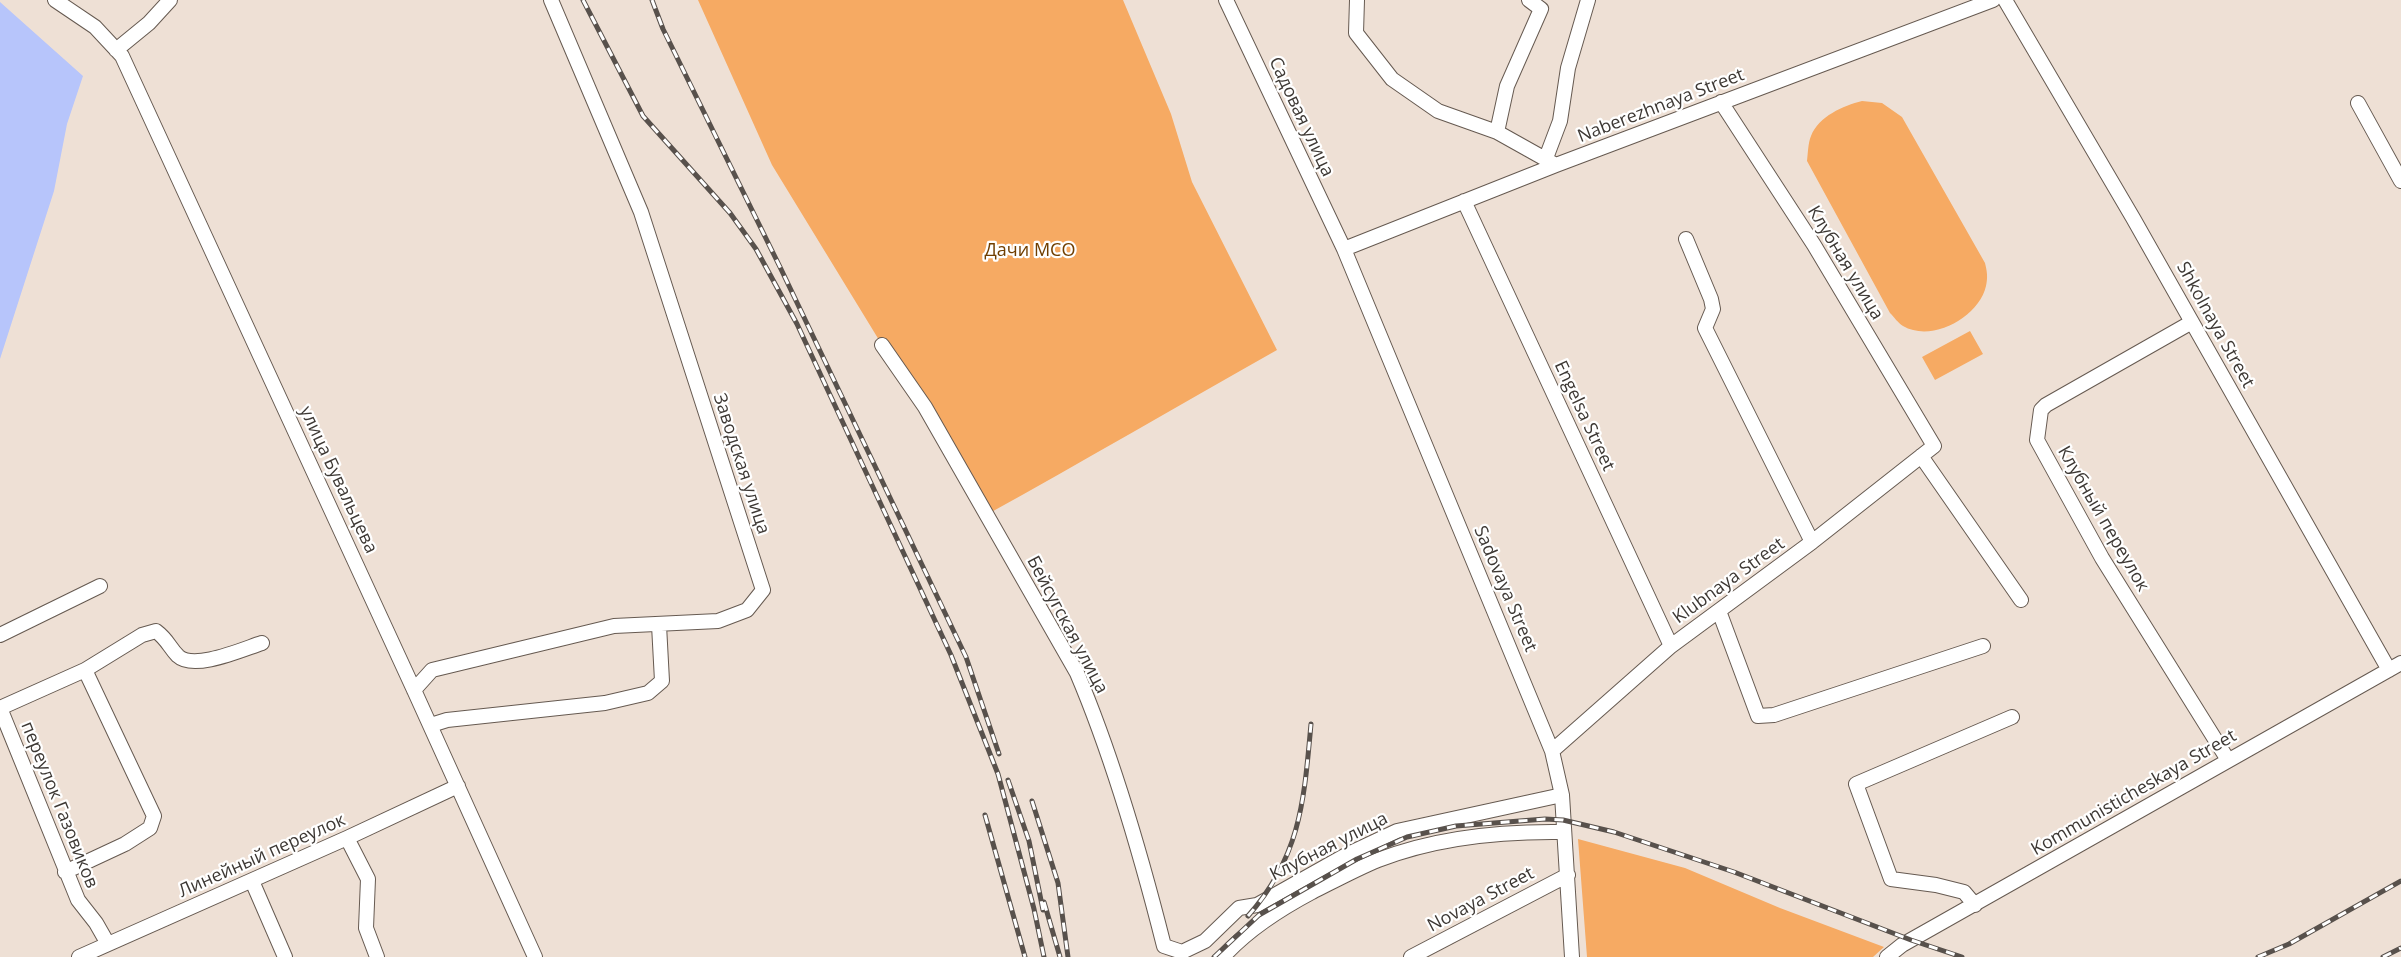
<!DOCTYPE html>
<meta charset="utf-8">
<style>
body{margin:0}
canvas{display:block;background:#eee0d5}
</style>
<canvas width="2401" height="957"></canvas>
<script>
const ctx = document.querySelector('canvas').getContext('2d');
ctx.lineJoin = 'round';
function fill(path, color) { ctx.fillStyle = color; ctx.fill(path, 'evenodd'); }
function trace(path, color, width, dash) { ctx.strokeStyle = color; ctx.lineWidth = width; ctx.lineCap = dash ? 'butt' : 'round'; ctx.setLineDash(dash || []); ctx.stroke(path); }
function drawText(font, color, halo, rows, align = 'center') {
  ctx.font = font + ' "Open Sans",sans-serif'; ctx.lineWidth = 4.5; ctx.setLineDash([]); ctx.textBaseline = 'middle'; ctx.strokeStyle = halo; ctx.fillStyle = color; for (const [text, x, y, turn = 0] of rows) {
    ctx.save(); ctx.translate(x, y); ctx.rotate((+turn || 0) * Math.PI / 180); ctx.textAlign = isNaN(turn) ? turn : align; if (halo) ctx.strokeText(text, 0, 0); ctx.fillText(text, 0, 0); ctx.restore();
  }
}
fill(new Path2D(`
 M698,0H1123L1171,114L1192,182L1277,350C1179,405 1084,461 986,515L772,165Z
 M1862,101L1882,103L1902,117L1985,263C1987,271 1988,277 1986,286C1979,317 1932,343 1903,326C1898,323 1894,317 1890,313L1807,161C1808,153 1808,143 1811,136C1819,116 1843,106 1862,101Z
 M1970,331L1983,354L1935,380L1922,357Z
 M1578,839L1685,868L1780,908L1884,947L1873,957H1587Z`), '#f6aa63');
fill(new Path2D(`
 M0,2L83,76L67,124L54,191L0,359Z`), '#b7c5fb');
const minor = new Path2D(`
 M55,0L95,27L122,56L414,690L535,957
 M1226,0L1344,249L1552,751L1562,795L1572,957
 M1357,0L1356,33L1392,79L1438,111L1497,132L1556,165
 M2005,0L2133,218L2389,670
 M116,50L149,23L170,0
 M2358,103L2401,181
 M1497,132L1507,86L1541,9L1529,0
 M1546,158L1560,121L1568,68L1588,0
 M1464,201L1671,646
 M1686,239L1711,299L1713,309L1705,328L1812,542
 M1344,249L1556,165L1993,0
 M2192,322L2046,405L2041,410L2037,440L2102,558L2228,760
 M882,345L925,407L1077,673C1114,760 1141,855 1164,946L1182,952L1205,941L1239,908L1257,905L1346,855L1397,831L1562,795
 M1921,456L2021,600
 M1719,611L1758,716L1774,715L1983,646
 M0,635L100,586
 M414,690L432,670L614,626L718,621L747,610L763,590L641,212L551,0
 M0,708L85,670L142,635L156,631C168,640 169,647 178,656C194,671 243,649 262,643
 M0,708L78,900L96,923L108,944
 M431,725L447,720L605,703L648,693L662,681L659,625
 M1552,751L1671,646L1812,542L1934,446L1814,245L1721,102
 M347,838L368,879L366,928L377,957
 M65,872L125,844L150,828L154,816L85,670
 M252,881L285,957
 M1975,905L1964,892L1936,885L1891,879L1856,784L2012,717
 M79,957L347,838L458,786
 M1223,957C1248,929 1280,909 1312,892C1334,881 1356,869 1378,860C1437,837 1501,831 1564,832
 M1411,957L1568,875
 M1887,957L1902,945L2401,663`);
trace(minor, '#665a51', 16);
trace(minor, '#fff', 14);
const rail = new Path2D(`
 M583,0L643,116L730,213L756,249L797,324L951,655L998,774L1034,909L1044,957
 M652,0L663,29L780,267L966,657L999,754
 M1008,780L1029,841L1043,910
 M1032,801L1058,883L1068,957
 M985,815L1025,957
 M1044,902L1060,957
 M1248,916C1301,856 1304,800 1311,724
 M1214,957L1259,915L1357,859L1407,837L1456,826L1545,819L1563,820L1614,832L1734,872L1911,940L1962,957
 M2258,957L2289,944L2401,881
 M2383,957L2401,948`);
trace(rail, '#58514c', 5);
trace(rail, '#fff', 3, [9]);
drawText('18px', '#3d3834', '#fff', [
 ["Naberezhnaya Street",1661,106,-21],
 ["Садовая улица",1301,117,65],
 ["Клубная улица",1845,263,59],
 ["Shkolnaya Street",2215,325,61],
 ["Engelsa Street",1584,416,65],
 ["Заводская улица",741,464,72],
 ["улица Бувальцева",338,480,65],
 ["Клубный переулок",2103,519,60],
 ["Klubnaya Street",1729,581,-36],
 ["Sadovaya Street",1505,589,67],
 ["Бейсугская улица",1067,625,62],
 ["Kommunisticheskaya Street",2134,793,-30],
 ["переулок Газовиков",59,805,68],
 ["Клубная улица",1329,847,-27],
 ["Линейный переулок",262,856,-24],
 ["Novaya Street",1481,900,-28]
]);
drawText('18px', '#703e00', '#fff', [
 ["Дачи МСО",1030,251]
]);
</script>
